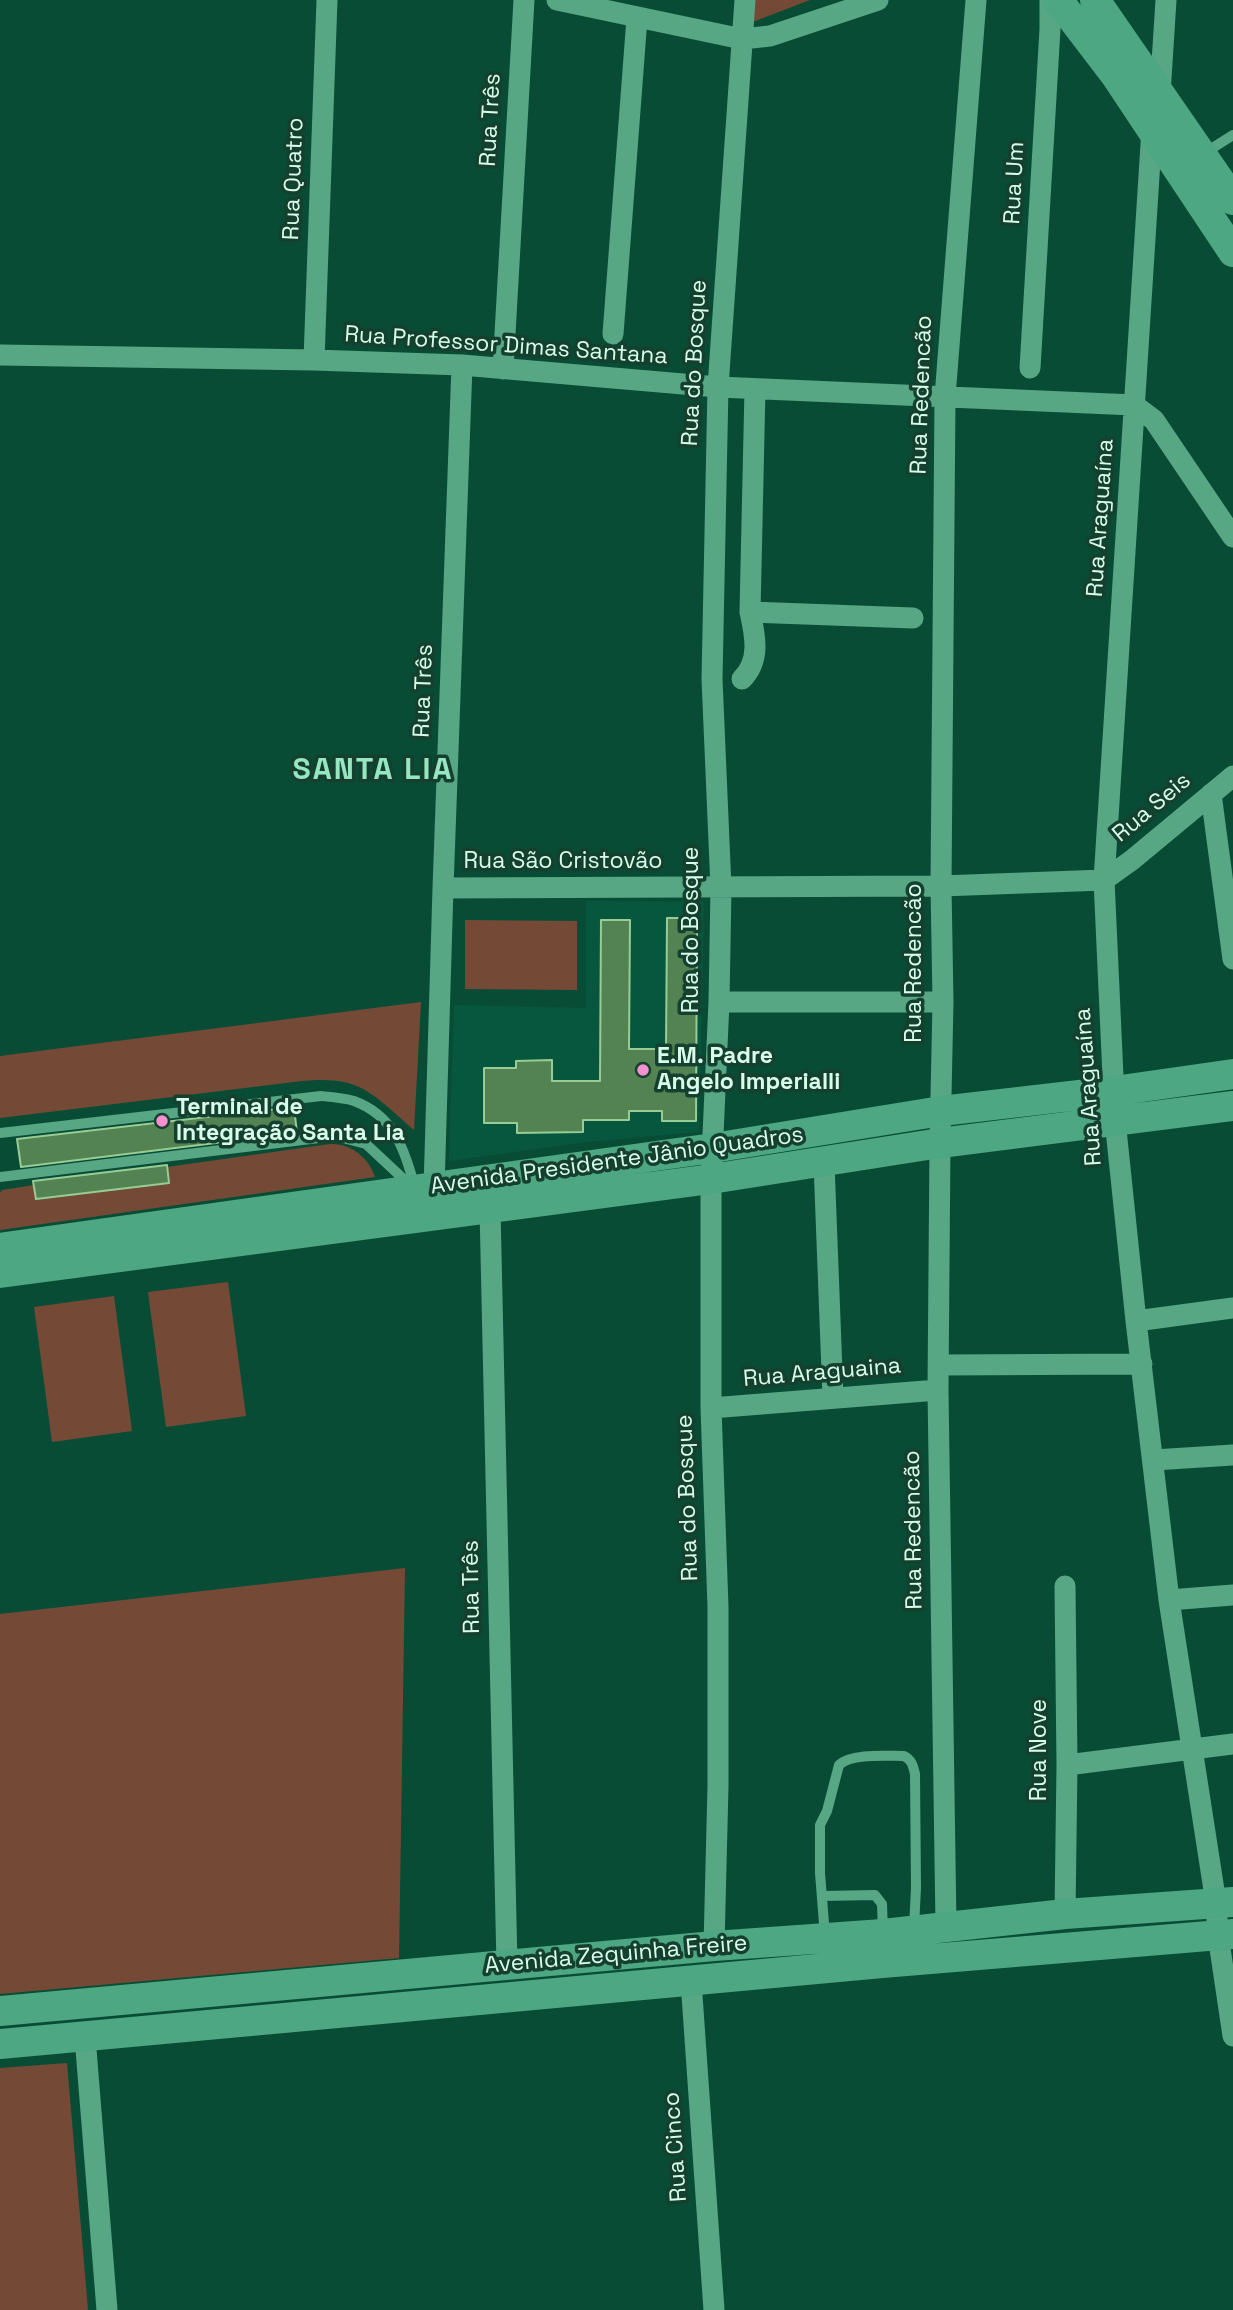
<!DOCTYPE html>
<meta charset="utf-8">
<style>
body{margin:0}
canvas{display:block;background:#094c35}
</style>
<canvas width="1233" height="2310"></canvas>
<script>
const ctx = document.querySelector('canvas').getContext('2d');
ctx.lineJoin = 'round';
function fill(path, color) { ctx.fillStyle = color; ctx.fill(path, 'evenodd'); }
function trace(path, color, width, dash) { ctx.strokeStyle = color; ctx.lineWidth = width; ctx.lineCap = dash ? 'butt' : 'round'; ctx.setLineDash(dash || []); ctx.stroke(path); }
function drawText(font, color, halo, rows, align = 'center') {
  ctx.font = font + ' "Space Grotesk",sans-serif'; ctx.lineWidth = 7; ctx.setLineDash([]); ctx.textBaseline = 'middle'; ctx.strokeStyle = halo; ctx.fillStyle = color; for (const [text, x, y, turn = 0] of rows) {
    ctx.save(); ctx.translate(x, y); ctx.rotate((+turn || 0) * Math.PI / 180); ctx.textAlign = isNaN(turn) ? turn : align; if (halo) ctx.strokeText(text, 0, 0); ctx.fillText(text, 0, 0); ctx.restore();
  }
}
fill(new Path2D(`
 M586,901L704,902L699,1132L587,1142L449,1161L454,1005L586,1008Z`), '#07573e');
fill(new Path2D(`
 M753,0H810L750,23Z
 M465,920L577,921V990L465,989Z
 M421,1002L414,1130C368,1090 359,1074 294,1082L0,1118V1056Z
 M330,1144C351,1143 369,1158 375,1177L0,1230V1193L2,1190L34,1185L36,1199L168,1183L167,1167Z
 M228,1282L246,1416L166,1427L148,1292Z
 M114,1296L132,1431L52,1442L34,1307Z
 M405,1568L399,1958L0,1994V1614Z
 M67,2063L88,2310H0V2068Z`), '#744a37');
const building = new Path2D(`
 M667,918H697L696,1121H662V1111H629V1120H583V1132L517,1133V1123H484V1068H516V1061L552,1060V1081H600L601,920H630L629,1049H666Z
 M294,1107L297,1133L21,1167L17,1139Z
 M167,1165L169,1183L36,1199L33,1181Z`);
fill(building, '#538352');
trace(building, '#97cc95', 2);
trace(new Path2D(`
 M1203,154L1233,135
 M0,1133L321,1096C332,1097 344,1098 354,1101C395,1116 404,1150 415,1187
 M0,1177L335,1136L366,1144L411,1186
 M822,1896L875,1895L882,1904L883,1932
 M825,1936L820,1873V1825L827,1811L839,1765C851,1753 887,1756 904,1756C912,1760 913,1766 915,1774L916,1888L914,1927`), '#57a684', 10);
trace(new Path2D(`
 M557,0L742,39L770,36L878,0
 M1160,94L1166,0
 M1152,129L1104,880L1115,1120L1136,1321L1169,1600L1216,1903L1218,1935L1233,2036
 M613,334L637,18
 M0,355L314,360L462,365L718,387L1134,405L1154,420L1233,537
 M314,360L327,0
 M1030,368L1050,29V0
 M503,369L524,0
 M750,612L913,618
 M742,679C761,660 755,635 750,612L755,389
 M1211,794L1233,959
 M443,888L941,886L1104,880L1132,860L1233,776
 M719,1002H943
 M824,1163L833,1398
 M434,1188L443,888L462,365
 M490,1209L507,1965
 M1136,1321L1233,1308
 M939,1365L1142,1364
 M711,1408L938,1390
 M1154,1460L1233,1455
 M1169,1600L1233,1595
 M1067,1765L1233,1744
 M1065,1914L1067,1765L1065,1586
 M946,1926L938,1390L940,1143L943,1002L941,886L945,397L976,0
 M714,1946L718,1786V1607L711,1408V1179L719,1002L721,888L712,679L718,387L745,0
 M691,1981L714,2310
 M85,2037L107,2310`), '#57a684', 21);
trace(new Path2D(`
 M1058,0L1116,76L1233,252
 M1095,0L1233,200
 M0,1248L713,1148L941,1111L1114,1091L1233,1074
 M0,1273L711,1179L940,1143L1233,1106
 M0,2011L714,1946L883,1934L1065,1914L1233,1902
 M0,2044L882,1963L1233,1934`), '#4ca782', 30);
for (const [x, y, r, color] of [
 [643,1070,7,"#f790ce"],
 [162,1121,7,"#f790ce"]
]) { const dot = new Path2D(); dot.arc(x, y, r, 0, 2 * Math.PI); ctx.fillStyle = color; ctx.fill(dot); trace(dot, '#153f2e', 2.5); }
drawText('23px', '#d8feeb', '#153f2e', [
 ["Rua Três",491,120,-87],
 ["Rua Quatro",294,179,-88],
 ["Rua Um",1015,183,-87],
 ["Rua Professor Dimas Santana",506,346,4],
 ["Rua do Bosque",695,363,-87],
 ["Rua Redencão",922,395,-88],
 ["Rua Araguaína",1101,518,-86],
 ["Rua Três",424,691,-88],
 ["Rua Seis",1152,808,-40],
 ["Rua São Cristovão",563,862],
 ["Rua do Bosque",692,930,-90],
 ["Rua Redencão",915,963,-90],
 ["Rua Araguaína",1089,1087,-94],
 ["Avenida Presidente Jânio Quadros",617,1161,-8],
 ["Rua Araguaina",822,1373,-5],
 ["Rua do Bosque",688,1498,-92],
 ["Rua Redencão",914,1530,-91],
 ["Rua Três",472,1587,-91],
 ["Rua Nove",1040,1750,-90],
 ["Avenida Zequinha Freire",616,1955,-5],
 ["Rua Cinco",676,2147,-94]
]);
drawText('bold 23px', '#d8feeb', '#153f2e', [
 ["E.M. Padre",657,1057],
 ["Angelo Imperialli",657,1083],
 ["Terminal de",176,1108],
 ["Integração Santa Lia",176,1134]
], 'left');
ctx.letterSpacing = '2px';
drawText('bold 30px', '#96e6c1', '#153f2e', [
 ["SANTA LIA",373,771]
]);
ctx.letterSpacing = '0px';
</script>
